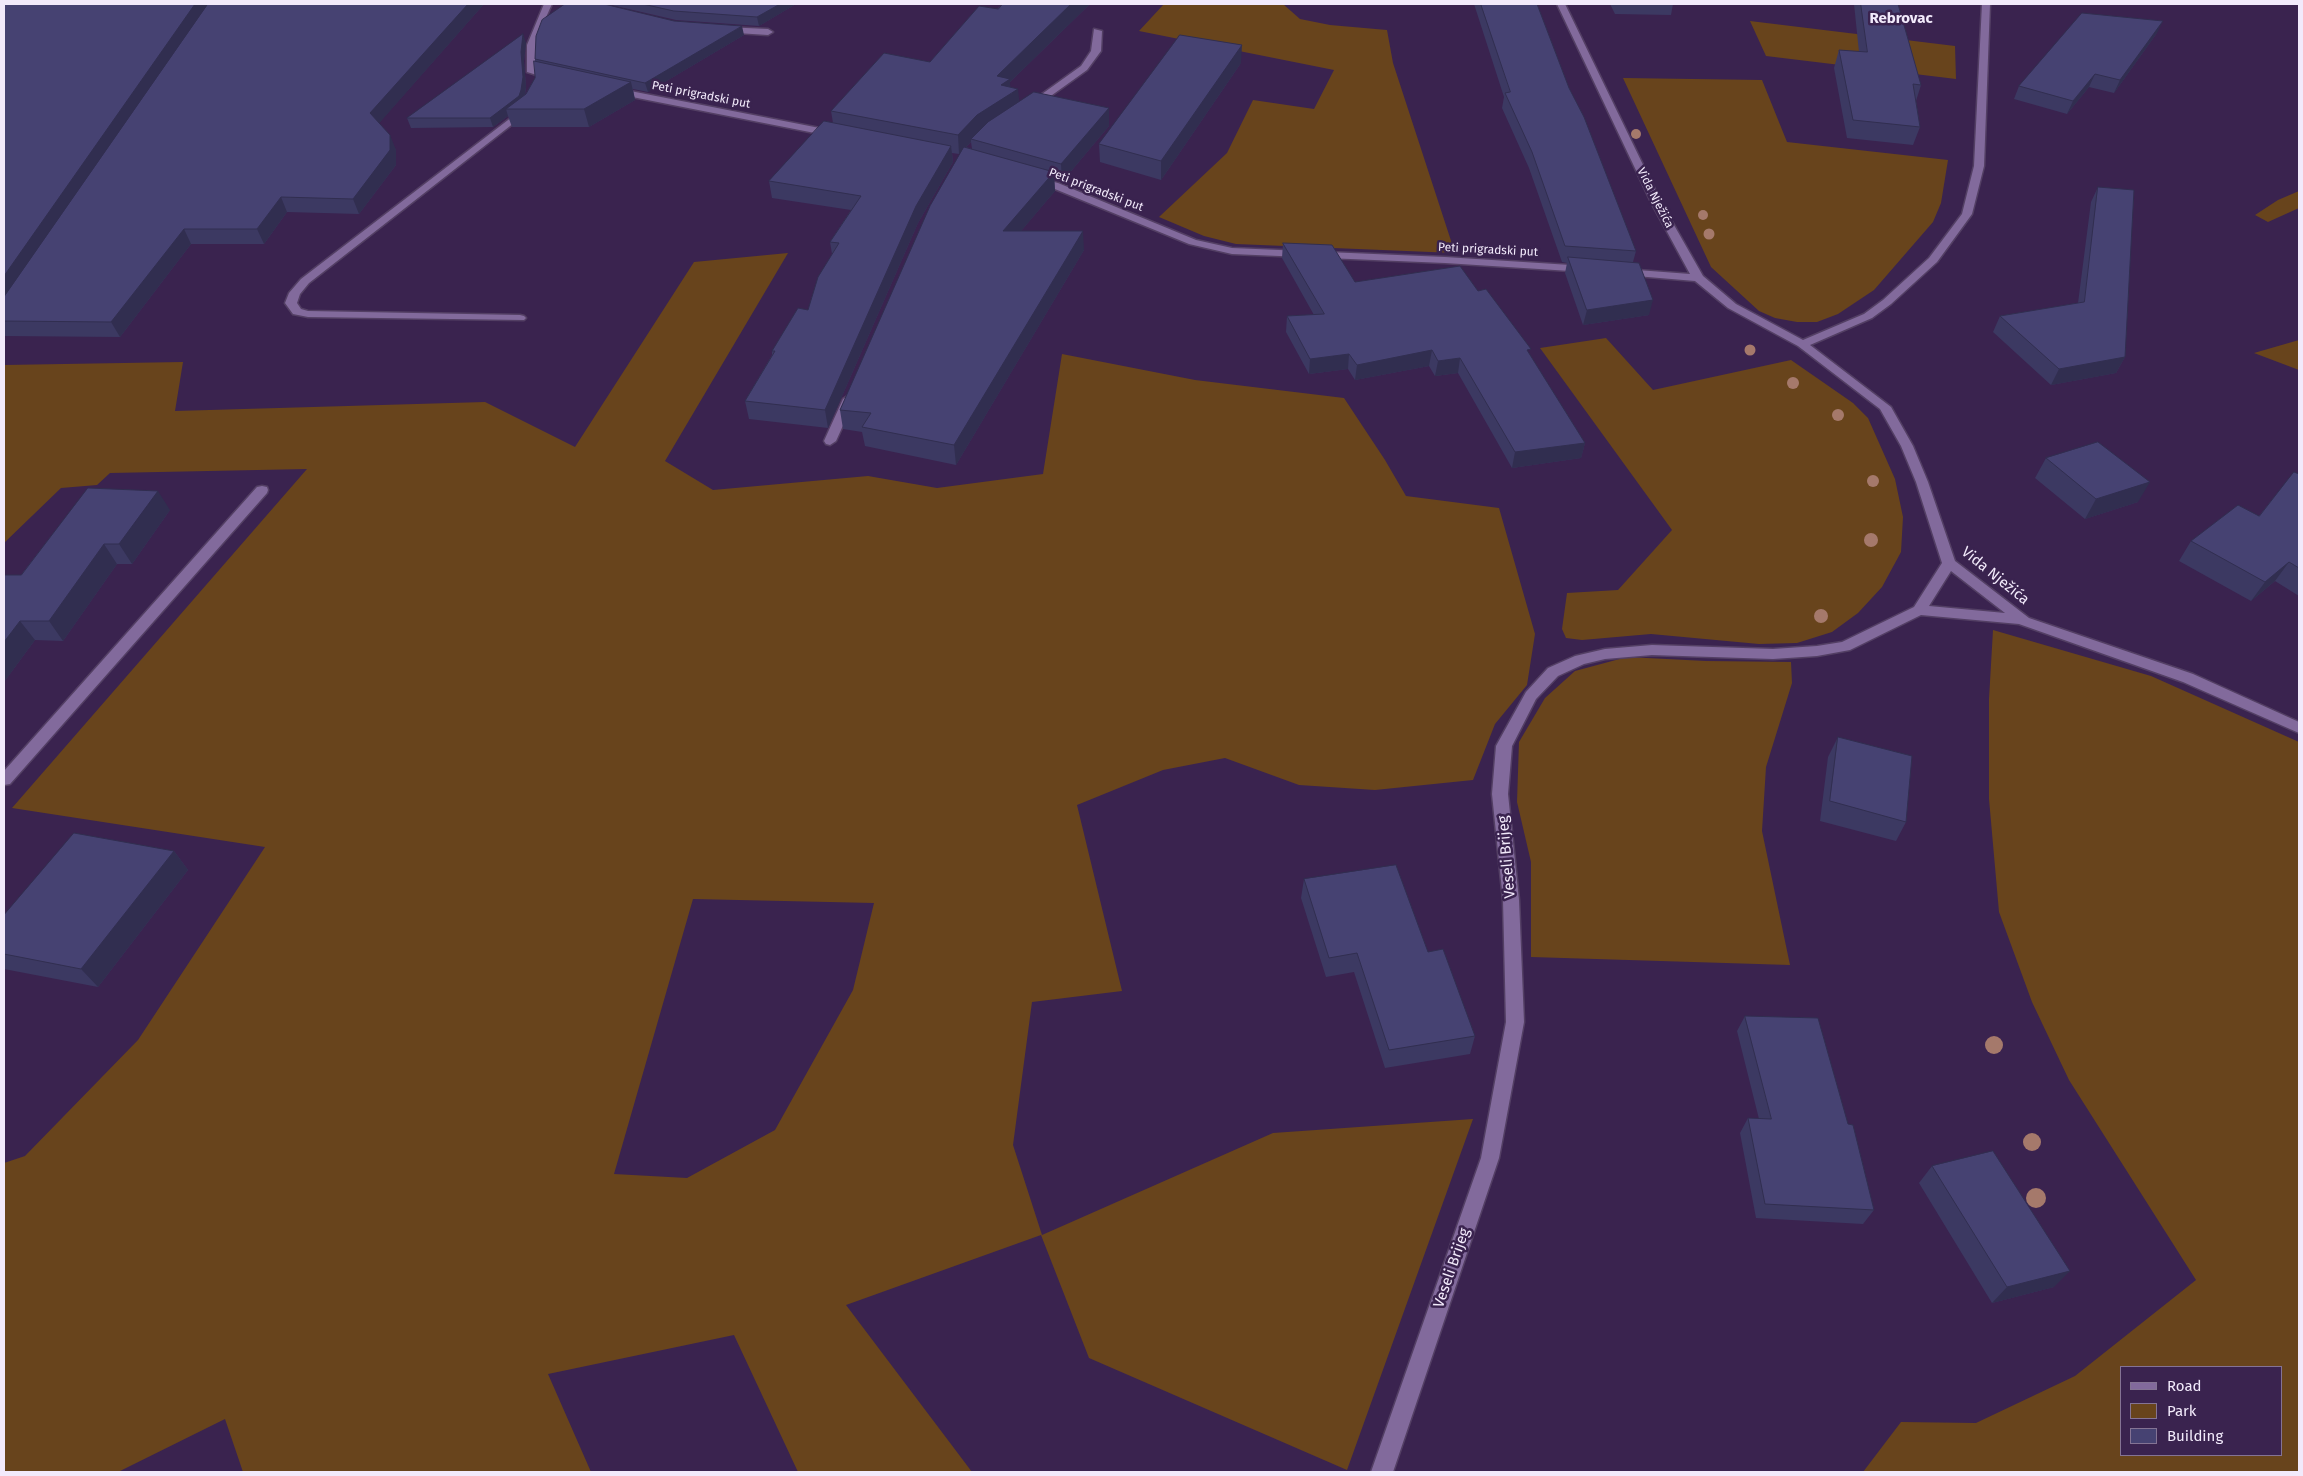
<!DOCTYPE html>
<meta charset="utf-8">
<style>
body{margin:0}
#map{position:relative;width:2303px;height:1476px;overflow:hidden;background:#3a234f;font-family:"Fira Sans",sans-serif}
canvas{display:block}
.frame{position:absolute;inset:0;border:5px solid #f2eafb;pointer-events:none}
.legend{position:absolute;left:2120px;top:1366px;width:162px;height:90px;box-sizing:border-box;background:#3a234f;border:1px solid #847394;margin:0;padding:6px 9px;list-style:none;font-size:15px;color:#f2eafb}
.legend li{display:flex;align-items:center;gap:10px;height:25px}
.legend b{width:25px;border:1px solid #847394}
</style>
<div id="map">
<canvas width="2303" height="1476"></canvas>
<div class="frame"></div>
<ul class="legend">
<li><b style="height:6px;background:#826a9c"></b>Road</li>
<li><b style="height:14px;background:#68441c"></b>Park</li>
<li><b style="height:14px;background:#464272"></b>Building</li>
</ul>
</div>
<script>
const ctx = document.querySelector('canvas').getContext('2d');
ctx.lineJoin = 'round';
function fill(path, color) { ctx.fillStyle = color; ctx.fill(path, 'evenodd'); }
function trace(path, color, width, dash) { ctx.strokeStyle = color; ctx.lineWidth = width; ctx.lineCap = dash ? 'butt' : 'round'; ctx.setLineDash(dash || []); ctx.stroke(path); }
function drawText(font, color, halo, rows, align = 'center') {
  ctx.font = font + ' "Fira Sans",sans-serif'; ctx.lineWidth = 5; ctx.setLineDash([]); ctx.textBaseline = 'middle'; ctx.strokeStyle = halo; ctx.fillStyle = color; for (const [text, x, y, turn = 0] of rows) {
    ctx.save(); ctx.translate(x, y); ctx.rotate((+turn || 0) * Math.PI / 180); ctx.textAlign = isNaN(turn) ? turn : align; if (halo) ctx.strokeText(text, 0, 0); ctx.fillText(text, 0, 0); ctx.restore();
  }
}
fill(new Path2D(`
 M1164,4H1283L1300,19L1330,25L1387,30L1393,63L1455,253L1236,244L1204,236L1159,217L1227,153L1253,100L1314,109L1334,70L1139,31Z
 M1750,21L1955,46L1956,79L1766,56Z
 M1623,78L1762,80L1787,142L1948,160L1941,203L1933,222L1874,290L1838,314L1817,322H1797L1775,318L1759,311L1711,267Z
 M2299,191V208L2268,222L2255,215L2278,200Z
 M788,253L665,461L713,490L868,476L937,488L1043,474L1062,354L1195,380L1344,398L1385,460L1406,496L1499,508L1535,634L1527,685L1495,724L1473,780L1375,790L1299,785L1225,758L1163,770L1077,805L1122,991L1032,1002L1013,1145L1042,1235L1273,1133L1473,1119L1347,1470L1089,1358L1041,1235L846,1305L972,1472H798L734,1335L548,1374L591,1472H243L225,1419L118,1472H4V1163L25,1156L138,1040L265,847L12,808L307,469L110,473L97,485L61,488L4,543V365L183,362L175,411L485,402L575,447L694,262ZM693,899L874,903L853,990L775,1130L687,1178L614,1174Z
 M1606,338L1653,390L1791,360L1853,403L1868,418L1895,479L1903,517L1901,552L1882,587L1858,613L1832,632L1797,643L1759,644L1651,634L1582,640L1566,638L1562,629L1567,593L1618,590L1672,530L1540,348Z
 M2299,340V370L2254,353Z
 M1993,630L2151,676L2299,742V1472H1863L1901,1422L1976,1423L2075,1376L2196,1280L2069,1080L2032,1002L1999,912L1989,799V699ZM2122,1367H2282V1455H2122Z
 M1627,657L1706,661L1791,662L1792,683L1766,767L1762,831L1790,965L1531,957V862L1517,802L1519,742L1545,698L1575,671Z`), '#68441c');
const minor = new Path2D(`
 M544,4H552C542,26 533,45 536,70L556,75L558,77L553,80L527,72V45Z
 M1557,4H1565L1662,204L1703,276L1736,304L1803,340L1864,314L1883,300L1929,258L1962,214L1974,166L1982,4H1990L1984,166L1972,214L1937,262L1891,304L1872,318L1810,345L1891,407L1913,446L1928,482L1955,561L2029,618L2193,674L2299,722V733L2183,682L2019,624L1921,615L1850,650L1817,656L1773,659L1652,655L1605,659L1584,664L1558,676L1536,699L1512,746L1508,794L1519,900L1524,1022L1499,1158L1393,1472H1371L1481,1158L1506,1022L1503,900L1492,794L1496,746L1526,692L1548,668L1575,656L1605,649L1652,645L1773,649L1817,646L1842,642L1914,607L1942,563L1916,482L1901,446L1880,409L1798,346L1728,308L1695,281L1624,275L1618,272L1624,269L1690,274L1652,204ZM1951,571L2005,613L1929,606Z
 M724,27L768,29L773,32L768,35L721,32L719,30Z
 M1094,29L1102,31L1101,51L1087,70L1034,108H1028V104L1081,66L1091,51Z
 M615,88L835,131L840,134L835,137L612,93V89Z
 M525,107L530,110L528,112L309,283L300,294L297,303L301,309L308,311L520,315L524,316L526,318L524,320L308,317L293,314L285,303L289,293L301,279Z
 M1035,177L1058,183L1196,240L1232,248L1445,257L1586,266L1592,269L1586,272L1445,263L1232,254L1189,244L1050,187L1031,182L1030,180Z
 M849,395L855,399L836,441L830,445L826,444L824,441L843,399Z
 M262,486L267,487L268,490L267,493L10,784L4,785V771L257,487Z`);
trace(minor, '#533f64', 3);
fill(minor, '#826a9c');
ctx.fillStyle = '#a5796b';
for (const [x, y, r] of [
 [1636,134,5],
 [1703,215,5],
 [1709,234,5.5],
 [1750,350,5.5],
 [1793,383,6],
 [1838,415,6],
 [1873,481,6],
 [1871,540,7],
 [1821,616,7],
 [1994,1045,9],
 [2032,1142,9],
 [2036,1198,10]
]) { ctx.beginPath(); ctx.arc(x, y, r, 0, 2 * Math.PI); ctx.fill(); }
fill(new Path2D(`
 M4,4H484L379,123L396,150V165L359,214L287,212L264,244H191L120,337L4,336Z
 M607,4H796L759,26L676,20Z
 M1003,4H1090L1010,82V87L1019,102L1109,126L1062,182L1054,180L1055,191L1021,231L1084,250L956,465L865,446L862,432L843,429L840,410L961,152L959,154L952,153L953,162L918,223L828,428L749,419L745,401L772,355V351L808,310L832,254L830,242L851,210L772,198L769,181L833,123L831,111L930,62ZM971,142L972,149L966,147Z
 M1474,4H1537L1569,88L1636,251L1633,262L1649,315L1583,325L1565,273L1567,263L1562,262L1529,168L1502,108L1504,97Z
 M1610,4H1673L1671,15L1615,14Z
 M1854,4H1898L1921,85L1916,101L1920,127L1913,145L1847,138L1834,68L1839,50L1859,52Z
 M674,21L744,35L648,92L633,89L635,100L589,127H512L508,116L493,127L411,128L407,118L526,43L524,61L526,87L525,95L535,78V59Z
 M2157,33L2114,93L2089,87L2067,114L2014,99L2019,86Z
 M1241,63L1161,180L1100,162L1099,144Z
 M2098,187L2125,357L2116,373L2051,385L1993,332L2000,316L2078,303L2091,202Z
 M1283,243L1355,282L1478,291L1530,355L1585,443L1581,458L1512,468L1458,373L1435,376L1429,366L1355,380L1348,369L1309,374L1286,332L1287,316L1314,315L1282,258Z
 M2046,458L2138,502L2085,519L2035,478Z
 M2299,474V596L2275,581L2251,601L2179,561L2191,541L2259,516Z
 M170,510L132,564H117L63,641L35,640L4,682V575H21Z
 M1838,737L1906,822L1896,841L1820,821L1828,757Z
 M174,851L188,870L98,987L4,969V915Z
 M1304,879L1428,952L1475,1036L1470,1054L1385,1068L1354,972L1326,977L1301,898Z
 M1745,1016L1848,1124L1874,1210L1863,1224L1756,1218L1740,1133L1748,1118L1759,1119L1737,1031Z
 M1932,1166L2054,1287L1992,1303L1919,1183Z`), '#3c3962');
fill(new Path2D(`
 M195,4H211L4,304V276Z
 M468,4H484L375,128L370,113Z
 M780,4H796L759,26L757,17Z
 M1071,4H1090L1010,82L1011,94L1018,89L1020,107L971,139V142L959,154L958,135L997,76Z
 M2163,21L2157,33L2114,93L2120,80Z
 M742,26L744,35L648,92L645,83Z
 M523,34L526,43L524,61L526,87L524,99L506,109L508,116L493,127L490,118L521,52Z
 M1242,45L1241,63L1161,180V161Z
 M2095,74L2089,87L2067,114L2073,101Z
 M631,82L635,100L589,127L584,109Z
 M1109,108V126L1062,182L1061,164Z
 M390,135L396,150V165L359,214L353,199Z
 M951,146L953,162L918,223L828,428L825,410L916,206Z
 M1054,172L1055,191L1005,250L1003,231Z
 M281,197L287,212L264,244L257,229Z
 M184,229L191,244L120,337L111,322Z
 M1083,231L1084,250L956,465L954,445Z
 M1653,300L1649,315L1583,325L1587,310Z
 M1432,350L1429,366L1355,380L1357,365Z
 M1349,354L1348,369L1309,374L1310,359Z
 M2125,357L2116,373L2051,385L2059,369Z
 M1460,358L1458,373L1435,376L1438,361Z
 M1585,443L1581,458L1512,468L1515,452Z
 M2150,482L2138,502L2085,519L2096,499Z
 M158,491L170,510L132,564L119,544Z
 M104,544L117,564L63,641L49,621Z
 M2289,562L2275,581L2251,601L2265,582Z
 M20,621L35,640L4,682V642Z
 M174,851L188,870L98,987L81,969Z
 M2070,1271L2054,1287L1992,1303L2007,1287Z`), '#312e50');
const building = new Path2D(`
 M4,4H195L4,276Z
 M208,4H468L370,113L390,135V150L353,199L281,197L257,229H184L111,322L4,321V297Z
 M565,4H604L674,21L742,26L645,83L535,59L536,36L542,20Z
 M643,4H780L757,17L674,11Z
 M1003,4H1071L997,76L1010,79L1001,85L1018,89L977,115L958,135L831,111L884,53L930,62L979,6L998,9Z
 M1481,4H1537L1569,88L1584,117L1636,251L1565,246L1532,152L1505,93L1510,92Z
 M1861,4H1898L1921,85L1913,84L1920,127L1853,120L1839,50L1867,52Z
 M2082,13L2163,21L2120,80L2095,74L2073,101L2019,86Z
 M523,34L521,52L523,77L521,90L519,96L490,118H407Z
 M1180,35L1242,45L1161,161L1099,144Z
 M534,61L631,82L584,109H506L526,94L535,78Z
 M1034,92L1109,108L1061,164L971,139L988,122Z
 M824,121L951,146L916,206L825,410L745,401L775,351H772L798,308L808,310L818,277L839,243L830,242L861,196L769,181Z
 M964,147L1054,172L1003,231H1083L954,445L862,427L871,413L840,410L930,206Z
 M2098,187L2134,190L2125,357L2059,369L2000,316L2084,302Z
 M1283,243L1332,245L1355,282L1460,266L1478,291L1486,289L1531,349L1527,350L1585,443L1515,452L1460,358L1438,361L1432,350L1357,365L1349,354L1310,359L1287,316L1324,314Z
 M1568,257L1639,263L1653,300L1587,310Z
 M2098,442L2150,482L2096,499L2046,458Z
 M2294,472L2299,474V568L2289,562L2265,582L2191,541L2238,505L2259,516Z
 M88,488L158,491L119,544H104L49,621H20L4,642V575H21Z
 M1838,737L1912,756L1906,822L1830,801Z
 M74,833L174,851L81,969L4,954V915Z
 M1396,865L1428,952L1443,949L1475,1036L1389,1050L1357,953L1329,958L1304,879Z
 M1745,1016L1818,1018L1848,1124L1853,1125L1874,1210L1765,1204L1748,1118L1771,1119Z
 M1993,1151L2070,1271L2007,1287L1932,1166Z`);
fill(building, '#464272');
trace(building, '#312e50', 1);
drawText('12px', '#f2eafb', '#3a234f', [
 ["Peti prigradski put",701,95,11],
 ["Peti prigradski put",1096,190,21],
 ["Vida Nježića",1655,198,63],
 ["Peti prigradski put",1488,250,3]
]);
drawText('bold 15px', '#f2eafb', '#3a234f', [
 ["Rebrovac",1901,19]
]);
drawText('15px', '#f2eafb', '#3a234f', [
 ["Vida Nježića",1995,576,39],
 ["Veseli Brijeg",1507,857,-95],
 ["Veseli Brijeg",1452,1268,-71]
]);
</script>
